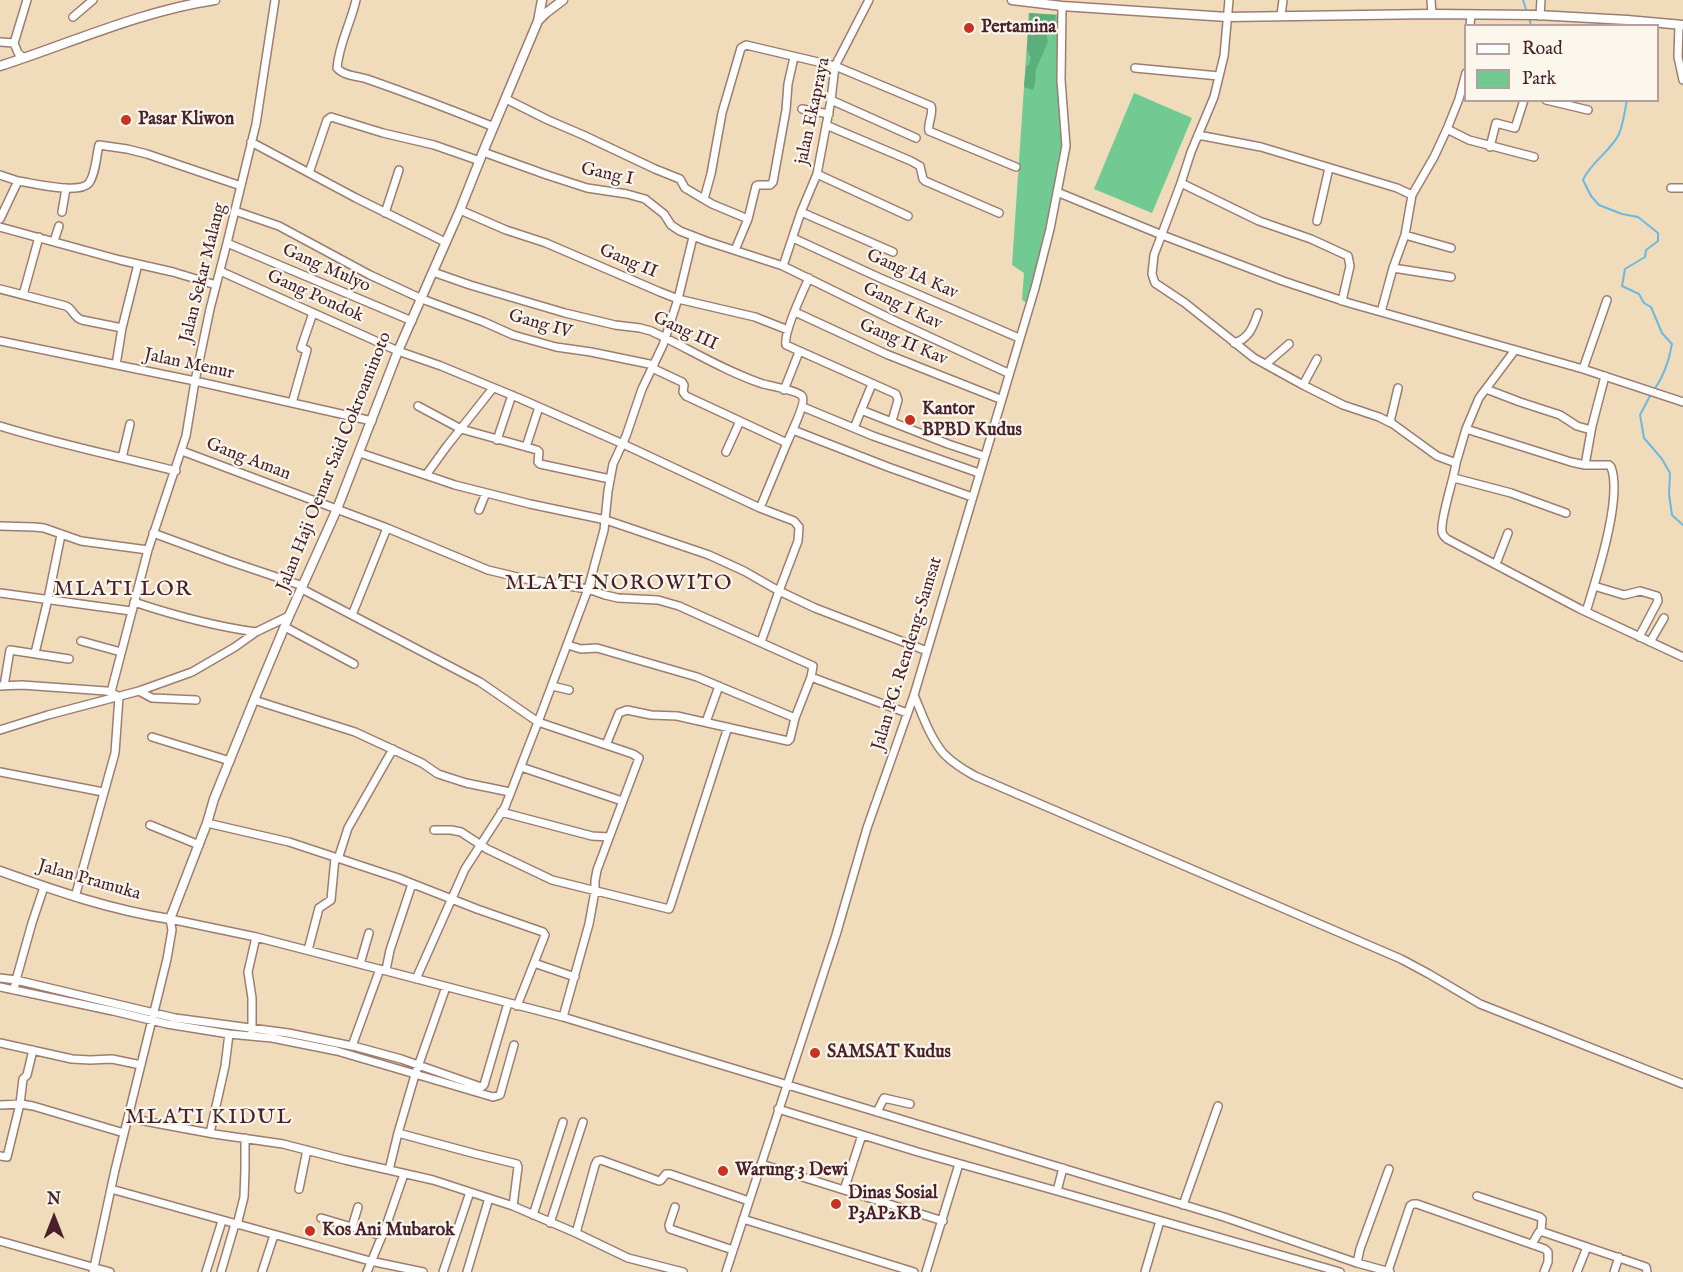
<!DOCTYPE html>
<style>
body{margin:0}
#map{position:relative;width:1683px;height:1272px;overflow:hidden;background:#f0dbba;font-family:"IM FELL English",serif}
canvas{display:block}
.legend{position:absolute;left:1464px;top:24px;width:195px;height:78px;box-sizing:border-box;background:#fbf7ec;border:2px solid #b4a19f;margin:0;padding:8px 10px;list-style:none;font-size:18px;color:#4a1f2b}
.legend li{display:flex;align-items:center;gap:12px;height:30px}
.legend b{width:30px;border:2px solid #b4a19f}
.north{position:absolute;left:24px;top:1188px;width:60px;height:60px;-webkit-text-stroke:4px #fbf7ec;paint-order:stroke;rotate:0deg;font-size:16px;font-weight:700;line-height:24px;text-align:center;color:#4a1f2b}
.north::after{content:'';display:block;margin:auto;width:21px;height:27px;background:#4a1f2b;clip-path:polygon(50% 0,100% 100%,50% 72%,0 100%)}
</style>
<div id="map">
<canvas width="1683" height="1272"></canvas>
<ul class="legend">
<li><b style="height:8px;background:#fff"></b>Road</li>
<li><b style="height:16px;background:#70ca91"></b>Park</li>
</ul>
<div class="north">N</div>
</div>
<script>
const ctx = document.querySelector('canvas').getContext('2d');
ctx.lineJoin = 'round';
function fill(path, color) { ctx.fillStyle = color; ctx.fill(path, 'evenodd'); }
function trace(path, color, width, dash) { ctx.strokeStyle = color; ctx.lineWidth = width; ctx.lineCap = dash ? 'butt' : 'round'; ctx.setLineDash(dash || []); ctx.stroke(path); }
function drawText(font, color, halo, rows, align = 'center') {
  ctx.font = font + ' "IM FELL English",serif'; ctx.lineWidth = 4.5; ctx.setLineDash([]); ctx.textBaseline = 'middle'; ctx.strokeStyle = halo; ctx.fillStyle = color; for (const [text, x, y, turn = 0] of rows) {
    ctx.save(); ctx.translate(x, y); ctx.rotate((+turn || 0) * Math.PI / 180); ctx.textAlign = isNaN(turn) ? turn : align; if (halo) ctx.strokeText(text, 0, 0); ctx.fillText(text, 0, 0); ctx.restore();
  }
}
fill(new Path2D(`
 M1029,13L1062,15L1066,146L1029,304L1022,300L1024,273L1012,265Z
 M1134,93L1192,118L1152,213L1094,189Z`), '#70ca91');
fill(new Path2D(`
 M1029,13L1056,15L1054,25L1045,28L1048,42L1036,69L1035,84L1033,90L1024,87L1026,66L1029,65L1031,58L1027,50Z`), '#5cae7b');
trace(new Path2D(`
 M1523,0L1527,12
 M1529,17L1531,26
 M1627,100C1625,110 1623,125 1619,134C1611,151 1590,163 1583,180L1591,196L1599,205L1622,214L1638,217L1658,233V241L1646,250L1645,257L1625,269L1622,286L1639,294L1644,303L1651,307L1662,333L1672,344C1669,361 1664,376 1654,390
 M1651,394L1640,415L1644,438L1662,459L1670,473L1669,494L1672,515L1683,525`), '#6ab9e4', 2);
const minor = new Path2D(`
 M356,0C351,23 339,43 337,68C344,76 357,76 367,79C410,94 452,110 494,127
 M1229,0L1224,56L1214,97L1191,152L1181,183L1154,255L1152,274L1155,283L1185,303L1254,358L1303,385L1343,405L1379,417L1393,424L1437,456L1456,463C1454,479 1440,519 1442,531C1442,535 1444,536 1447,539L1580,609L1683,657
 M1431,0L1432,14
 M1281,15L1283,0
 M1540,16L1541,0
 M73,17L93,0
 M1679,25L1678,57L1683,80
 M1470,26L1471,15
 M0,42L14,43
 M24,58L18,53L14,43L27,0
 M1135,68L1219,76
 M506,99L548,120L583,135L655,169L680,179L685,188L712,204L748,219
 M831,100L916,138
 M1546,100L1588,110
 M802,109L829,114
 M826,125L911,161L920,166L923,179L925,181L999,213
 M1447,129L1469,140L1534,157
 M1198,135L1261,147L1397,188L1412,195
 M251,142L356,198L445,242
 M1490,147L1496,123L1515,128L1524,100
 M483,152L547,175L587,188L627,194L645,199L664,214L671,225L680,231L706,241L783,266L893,320L1008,373
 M309,173L327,120L331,117L383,133L434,145L480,161
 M817,174L908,216
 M0,175L18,181L0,219
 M18,181C33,183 79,195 89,183C96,173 96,157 99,145L127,149L147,154L241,186
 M1181,183L1259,221L1311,239L1348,256L1350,266L1342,301
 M1671,188H1683
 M1057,192L1162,235L1283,281L1349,303L1583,369L1683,402
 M704,199L711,174L722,113L741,48L746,45L835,66L931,106C934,114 927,123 929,131L1016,167
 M460,210L506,230L546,243L660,292L678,299L755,317L788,330
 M235,211L279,226L370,275L422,299L484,322L513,335L556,347L591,352L654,365
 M62,212L66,188
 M801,212L893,252
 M385,213L399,170
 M1317,221L1329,168
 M0,227L120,260L173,272L216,285
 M1405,235L1451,248
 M793,238L880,278L1019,338
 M54,241L59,226
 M227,243L412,321
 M735,250L748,219L756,186L758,185H770L773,182L786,110L788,84L794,57
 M783,266L801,212L817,174L831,100L835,66L869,0
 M1393,268L1451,277
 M220,271L398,351L441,366L521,399L623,444L760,508L794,521L799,527L798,541L779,591L815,608L927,651
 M433,272L470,285L565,313L615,325L640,328L651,331C688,348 724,371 763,384C771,386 798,391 802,396C807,402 790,435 787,443
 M809,278C803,291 783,333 786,345L896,394L898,400L892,421
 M0,289L66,306C73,309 74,318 82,320L122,328
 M23,295L39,237
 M795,312L886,354L1000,399
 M1381,312L1393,268L1405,235L1412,195L1434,157L1447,129L1459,99L1466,73
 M0,341L195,381L372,421
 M1234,343C1249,339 1253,327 1258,313
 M1266,364L1289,344
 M116,365L122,328L138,264
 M652,368L682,382L684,385L683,392L686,396L787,443L760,508
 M1583,369L1607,300
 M1303,385L1317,359
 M1486,389L1520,402L1560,415L1577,426L1591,430
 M784,390L799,352
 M292,403L307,350L301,348L313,313
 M418,406L461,429L537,450L539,452L538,462L540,464L610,479
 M803,407L873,436L979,473
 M861,410L948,444L984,456
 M1390,422L1398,388
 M0,426C58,444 117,456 176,471
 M854,428L872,384
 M1466,429L1571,462L1585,465H1609L1611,467C1623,498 1596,579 1586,612
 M793,430L888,467L972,497
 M497,440L512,395
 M526,447L539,407
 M182,451L387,528L488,570L530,580L588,589L605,595L618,598L658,600L679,606L813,666L811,677L795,718L790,739L788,741L677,716L651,715L627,710L619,713L606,745
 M726,452L740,421
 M360,453L455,485L530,504L606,520L709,555L744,571L779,591L761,642
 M122,458L130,424
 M1456,463L1466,429L1479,398L1515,350
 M1585,465L1592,426L1605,376
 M426,475L447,446L493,388
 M1454,478L1511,493L1566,513
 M479,510L486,493
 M0,526L34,527L44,528L81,541L148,550
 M153,533L229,561L303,586
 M1496,564L1508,533
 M1594,586L1624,595L1640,591L1657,596L1658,601L1639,637
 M302,589L480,682L538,722L588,589L604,530L608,491L613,464L626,436L642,389L663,345L678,299L693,237
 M0,593L131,611
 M134,602C176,616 212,626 256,632
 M352,615L387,528
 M285,627L354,664
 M81,641L121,652
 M1650,642L1664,618
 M568,645L581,649L597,648L697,677L795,718
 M35,653L48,599L61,535
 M811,677L907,713
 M0,686L22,685L106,691L111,692L119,697L115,753L75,897
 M4,686L10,650L69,659
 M552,686L569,690
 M139,691L152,698L196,700
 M111,692L148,550L186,436L195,381L210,309L227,243L256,124L275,0
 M914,695C922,714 930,738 944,754C953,763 964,770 975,776L1401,959L1429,974L1480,1004L1683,1084
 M254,700L355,732L422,763L438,774L466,783L510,792
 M706,722L719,686
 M0,730L48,715L139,691L192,672L235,647L256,632L289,616
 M152,737L230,761
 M521,767L622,801
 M0,772L103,792
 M501,812L592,836L609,837
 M207,823L289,842L398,878L477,909L543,932L545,935L517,1006
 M150,825L199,845
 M434,830H451L461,832L487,849L552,880L669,909L670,907L728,727
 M338,859L348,828L393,749
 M44,887L32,923L16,980L175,1018L288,1033L357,1047L401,1059L481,1087L484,1085L508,1003
 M308,950L319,908L331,900L335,858
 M534,963L575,977
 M360,964L369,933
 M386,970L390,950L412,884
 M0,978L16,980L15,985
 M416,979L465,869L505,807L538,722L633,754L639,758L597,870L595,881V891L589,924L563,1017
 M0,987L113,1011L167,1024L229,1034L272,1038L337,1051L493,1097L500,1095L514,1045
 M252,1032V998L248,972L256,937
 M0,1043L72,1059L90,1060L112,1059L141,1065
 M352,1046L380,969
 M0,1105L21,1104L33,1106L124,1133
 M778,1109L918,1152L1057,1191L1063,1168
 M877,1112L884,1098L910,1104
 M128,1118L214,1134L283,1144L345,1160L433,1180L513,1206L576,1233L628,1258L683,1272
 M210,1133L225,1066L229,1034
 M398,1133L476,1154L517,1164L518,1167L513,1206
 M0,1156L7,1157L20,1104L23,1079L27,1075L33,1050
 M761,1164L943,1221
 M389,1170L398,1133L415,1075L446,987
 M111,1189L370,1261L423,1272
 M299,1189L307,1150
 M844,1190L862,1135
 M1057,1191L1340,1272
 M1477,1196L1540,1217L1542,1219L1541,1232
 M1183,1205L1218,1106
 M675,1207L669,1225L670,1229L733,1250
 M533,1215L563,1122
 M321,1218L382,1236
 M743,1219L914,1272
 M550,1223L583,1122
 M237,1225L244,1197L245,1170V1138
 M352,1227L358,1207
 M576,1233L595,1165L597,1161L601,1160L659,1181L661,1180L666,1174H670L749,1201
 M0,1241L110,1272
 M1532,1244L1539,1232H1543L1587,1247
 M1357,1263L1360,1249L1389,1169
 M1388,1271L1410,1206L1413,1204H1417L1545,1249L1548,1252V1262L1544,1272
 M93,1272L115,1170L167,959L172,930L170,919L256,937L563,1017L1224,1217L1357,1263L1390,1272
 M206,1272L222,1221
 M221,1272L235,1224
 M262,1272L274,1235
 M367,1272L386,1226L404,1174
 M443,1272L470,1192
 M467,1272L489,1198
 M726,1272L836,935L867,828L914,695L1035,288L1050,229L1066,146L1061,80L1062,6
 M926,1272L959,1164
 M1145,1272L1160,1221
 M1577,1272L1587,1247L1646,1267L1647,1272
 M1614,1272L1619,1257`);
const major = new Path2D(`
 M1012,0L1062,6L1227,17L1432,14L1537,15L1627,20L1683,25
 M538,21L546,13L563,0
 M0,66C71,43 141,11 215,0
 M0,871C56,891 111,910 170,919
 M170,919L207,823L214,799L254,700L289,616L337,509L398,351L460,210L483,152L538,21L542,0`);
trace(minor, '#9d7d72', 10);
trace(major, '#9d7d72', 11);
trace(minor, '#fff', 7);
trace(major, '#fff', 8);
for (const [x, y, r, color] of [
 [969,28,6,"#c8321e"],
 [126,120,6,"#c8321e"],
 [910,420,6,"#c8321e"],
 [815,1053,6,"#c8321e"],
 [723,1171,6,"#c8321e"],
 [836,1204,6,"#c8321e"],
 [310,1231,6,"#c8321e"]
]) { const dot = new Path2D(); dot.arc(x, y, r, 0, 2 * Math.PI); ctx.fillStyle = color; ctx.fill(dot); trace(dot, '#fbf7ec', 2); }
drawText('bold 18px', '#4a1f2b', '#fbf7ec', [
 ["Pertamina",981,28],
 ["Pasar Kliwon",138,120],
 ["Kantor",922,410],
 ["BPBD Kudus",922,431],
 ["SAMSAT Kudus",827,1053],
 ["Warung 3 Dewi",735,1171],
 ["Dinas Sosial",848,1194],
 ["P3AP2KB",848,1215],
 ["Kos Ani Mubarok",322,1231]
], 'left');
drawText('18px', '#4a1f2b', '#fbf7ec', [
 ["jalan Ekapraya",814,111,-78],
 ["Gang I",607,175,12],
 ["Gang II",628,262,23],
 ["Gang Mulyo",326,269,24],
 ["Jalan Sekar Malang",204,273,-76],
 ["Gang IA Kav",912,275,24],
 ["Gang Pondok",315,297,24],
 ["Gang I Kav",902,307,26],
 ["Gang IV",540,325,16],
 ["Gang III",685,332,25],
 ["Gang II Kav",903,343,23],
 ["Jalan Menur",189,365,12],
 ["Gang Aman",248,460,21],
 ["Jalan Haji Oemar Said Cokroaminoto",335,462,-68],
 ["Jalan PG. Rendeng-Samsat",908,654,-73],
 ["Jalan Pramuka",89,881,16]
]);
ctx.letterSpacing = '1.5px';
drawText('21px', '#4a1f2b', '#fbf7ec', [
 ["MLATI NOROWITO",619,585],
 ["MLATI LOR",123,591],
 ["MLATI KIDUL",209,1119]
]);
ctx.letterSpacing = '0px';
</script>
